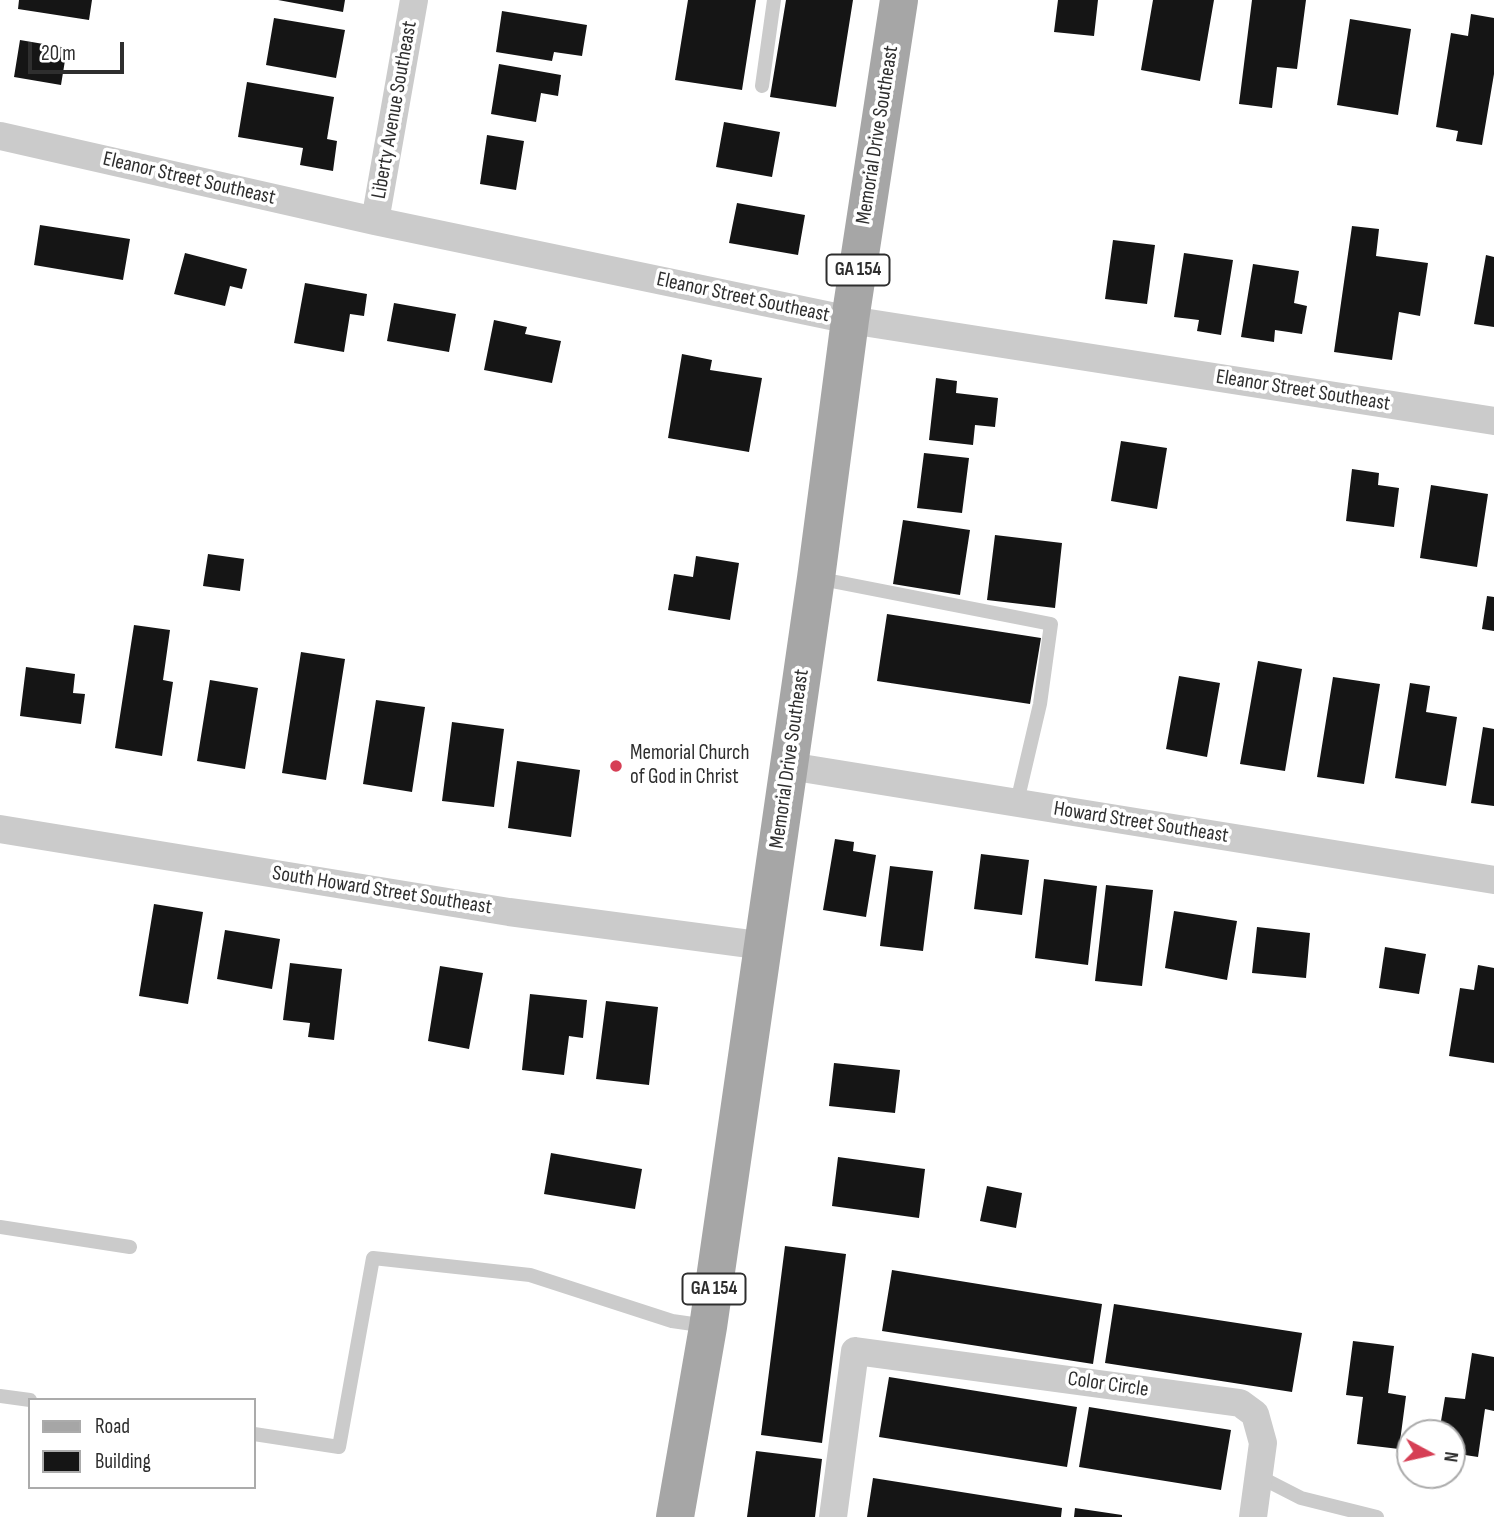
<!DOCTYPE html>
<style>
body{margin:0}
#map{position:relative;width:1494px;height:1517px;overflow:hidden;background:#fff;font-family:"Sofia Sans Condensed",sans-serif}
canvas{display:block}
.legend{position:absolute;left:28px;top:1398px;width:228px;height:91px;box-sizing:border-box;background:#fff;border:2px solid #ababab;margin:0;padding:9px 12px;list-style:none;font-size:21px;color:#2e2e2e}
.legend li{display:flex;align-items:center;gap:14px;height:35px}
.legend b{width:35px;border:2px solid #ababab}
.north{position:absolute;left:1396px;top:1419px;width:70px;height:70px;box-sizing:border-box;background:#fff;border:2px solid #ababab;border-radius:50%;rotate:98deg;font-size:19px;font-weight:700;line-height:28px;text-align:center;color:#2e2e2e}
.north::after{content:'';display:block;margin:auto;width:24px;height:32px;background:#d63f55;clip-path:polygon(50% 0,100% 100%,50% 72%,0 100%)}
.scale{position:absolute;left:28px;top:42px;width:96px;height:32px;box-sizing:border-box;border:4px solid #2e2e2e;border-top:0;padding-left:9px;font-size:21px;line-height:24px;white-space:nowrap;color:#2e2e2e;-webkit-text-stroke:5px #fff;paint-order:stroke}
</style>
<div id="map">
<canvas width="1494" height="1517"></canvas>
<ul class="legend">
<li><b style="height:9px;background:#a6a6a6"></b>Road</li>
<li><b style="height:19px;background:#151515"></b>Building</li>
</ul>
<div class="north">N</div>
<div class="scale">20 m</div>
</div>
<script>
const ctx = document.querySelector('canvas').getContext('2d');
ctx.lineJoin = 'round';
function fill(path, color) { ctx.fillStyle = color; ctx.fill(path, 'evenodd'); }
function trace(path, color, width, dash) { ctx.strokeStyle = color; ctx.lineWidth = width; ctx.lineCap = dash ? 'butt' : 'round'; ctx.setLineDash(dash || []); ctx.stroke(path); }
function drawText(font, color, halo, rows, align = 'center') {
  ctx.font = font + ' "Sofia Sans Condensed",sans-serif'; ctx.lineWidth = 7; ctx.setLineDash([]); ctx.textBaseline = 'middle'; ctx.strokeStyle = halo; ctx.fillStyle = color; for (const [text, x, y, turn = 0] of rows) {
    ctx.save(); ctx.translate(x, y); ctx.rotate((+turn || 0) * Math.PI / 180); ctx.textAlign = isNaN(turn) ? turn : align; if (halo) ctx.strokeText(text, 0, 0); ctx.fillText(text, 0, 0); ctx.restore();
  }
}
fill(new Path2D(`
 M19,0H92L89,20L18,9Z
 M278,0H345L343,12Z
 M688,0H756L742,90L675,80Z
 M786,0H853L836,107L770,97Z
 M1058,0H1098L1094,36L1054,32Z
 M1153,0H1214L1200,81L1141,70Z
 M1252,0H1306L1297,69L1277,67L1272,108L1239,104Z
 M502,11L587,25L582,56L554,52L552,61L496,52Z
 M1471,14L1494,18V74L1482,145L1456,141L1458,131L1436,127L1451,33L1468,36Z
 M274,18L345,30L336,78L266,65Z
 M1350,19L1411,29L1398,115L1337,105Z
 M20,40L67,48L61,85L14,77Z
 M499,64L561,75L558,96L541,93L536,122L491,114Z
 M247,82L334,97L327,139L337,141L333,171L300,165L303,148L238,137Z
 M724,122L780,132L772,177L716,167Z
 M487,135L524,141L516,190L480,184Z
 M737,203L805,215L798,255L729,243Z
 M40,225L130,239L123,280L34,265Z
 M1352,226L1379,229L1376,256L1428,263L1420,316L1399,312L1392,360L1334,352Z
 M1113,240L1155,245L1147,304L1105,299Z
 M185,253L247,269L242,289L230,286L225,306L174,294Z
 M1184,253L1233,260L1221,335L1197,331L1199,320L1174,317Z
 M1486,255L1494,257V327L1474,324Z
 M1253,264L1299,271L1294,303L1307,306L1302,334L1275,330L1274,342L1241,337Z
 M305,283L367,294L364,316L350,314L344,352L294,343Z
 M394,303L456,314L449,352L387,341Z
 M494,320L527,327L525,334L561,341L552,383L484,370Z
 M682,354L712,360L710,370L762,378L749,452L668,438Z
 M936,378L957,381L956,393L998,398L995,427L975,425L973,445L929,440Z
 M1121,441L1167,448L1157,509L1111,501Z
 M924,453L969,458L962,513L917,508Z
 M1352,469L1379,473L1378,485L1399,488L1394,527L1346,521Z
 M1431,485L1488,494L1477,567L1420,558Z
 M903,520L970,530L960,595L893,584Z
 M995,535L1062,543L1055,608L987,600Z
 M208,554L244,559L240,591L203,586Z
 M696,556L739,563L730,620L668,610L674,574L693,577Z
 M1487,596L1494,597V631L1482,629Z
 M887,614L1041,638L1030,704L877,681Z
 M134,625L170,630L163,680L173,682L162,756L115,748Z
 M301,652L345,659L326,780L282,773Z
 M1258,661L1302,669L1285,771L1240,764Z
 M26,667L75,674L73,693L85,694L81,724L20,716Z
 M1179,676L1220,683L1207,757L1166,749Z
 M1333,677L1380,684L1364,784L1317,777Z
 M210,680L258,688L245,769L197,761Z
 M1410,683L1430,686L1426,712L1457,717L1446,786L1395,778Z
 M376,700L425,707L412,792L363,784Z
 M452,722L504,729L494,807L442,801Z
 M1483,727L1494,729V806L1471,803Z
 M517,761L580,770L571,837L508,828Z
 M835,839L854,842L853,851L876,855L866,917L823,910Z
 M981,854L1029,860L1022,915L974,909Z
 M890,866L933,871L923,951L880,946Z
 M1044,879L1097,886L1088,965L1035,958Z
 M1106,885L1153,890L1142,986L1095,981Z
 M154,904L203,912L188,1004L139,996Z
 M1174,911L1237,921L1227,980L1165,968Z
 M1257,927L1310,933L1306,978L1252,973Z
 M225,930L280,939L272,989L217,979Z
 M1385,947L1426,954L1419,994L1379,988Z
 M290,963L342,969L334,1040L308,1037L310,1023L283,1020Z
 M1478,965L1494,968V1063L1449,1056L1460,988L1474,990Z
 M440,966L483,973L469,1049L428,1041Z
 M530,994L587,1000L583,1038L569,1036L564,1075L522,1070Z
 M606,1001L658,1007L649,1085L596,1079Z
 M834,1063L900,1070L895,1113L829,1106Z
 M551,1153L642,1169L635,1209L544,1194Z
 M838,1157L925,1169L919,1218L832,1206Z
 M987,1186L1022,1193L1016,1228L980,1221Z
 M785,1246L846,1254L822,1443L761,1435Z
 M892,1270L1102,1304L1093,1364L882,1331Z
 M1114,1304L1302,1333L1292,1392L1105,1363Z
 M1353,1341L1394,1346L1388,1393L1406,1396L1399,1449L1357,1444L1363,1397L1346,1395Z
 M1472,1353L1494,1357V1411L1485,1409L1478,1457L1452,1453V1433H1439L1445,1397L1465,1399Z
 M889,1377L1077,1407L1067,1467L879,1437Z
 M1089,1407L1231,1430L1221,1490L1079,1467Z
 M756,1451L822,1459L815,1517H747Z
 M873,1478L1062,1508L1061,1517H867Z
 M1075,1508L1122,1515V1517H1074Z`), '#151515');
trace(new Path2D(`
 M762,86L774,0
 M816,578L1051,624L1040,704L1017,802
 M0,1227L130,1247
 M0,1396L30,1400
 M254,1434L339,1447L373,1258L530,1275L672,1321L707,1326
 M1258,1476L1301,1498L1377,1517`), '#cbcbcb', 14);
trace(new Path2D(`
 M0,136L375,221L850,320L1494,421
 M375,221L414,0
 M789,766L1494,880
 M0,829L509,912L765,946
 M833,1517L855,1351L1240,1403L1255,1414L1263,1443L1253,1517`), '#cbcbcb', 28);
trace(new Path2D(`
 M675,1517L708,1327L816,578L850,320L899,0`), '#a6a6a6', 38);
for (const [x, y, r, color] of [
 [616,766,7,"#d63f55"]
]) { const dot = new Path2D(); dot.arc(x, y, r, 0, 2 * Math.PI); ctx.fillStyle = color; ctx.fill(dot); trace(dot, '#fff', 2.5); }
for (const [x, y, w] of [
 [858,270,63],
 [714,1289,63]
]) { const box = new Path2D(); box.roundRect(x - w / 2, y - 15.5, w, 31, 5); ctx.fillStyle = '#fff'; ctx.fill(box); trace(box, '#2e2e2e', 2); }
drawText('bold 19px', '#2e2e2e', null, [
 ["GA 154",858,270],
 ["GA 154",714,1289]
]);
drawText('21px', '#2e2e2e', '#fff', [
 ["Liberty Avenue Southeast",395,110,-80],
 ["Memorial Drive Southeast",878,135,-81],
 ["Eleanor Street Southeast",189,179,13],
 ["Eleanor Street Southeast",743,298,12],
 ["Eleanor Street Southeast",1303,391,9],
 ["Memorial Drive Southeast",790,759,-82],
 ["Howard Street Southeast",1141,823,9],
 ["South Howard Street Southeast",382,891,9],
 ["Color Circle",1108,1385,8]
]);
drawText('21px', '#2e2e2e', '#fff', [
 ["Memorial Church",630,754],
 ["of God in Christ",630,778]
], 'left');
</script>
